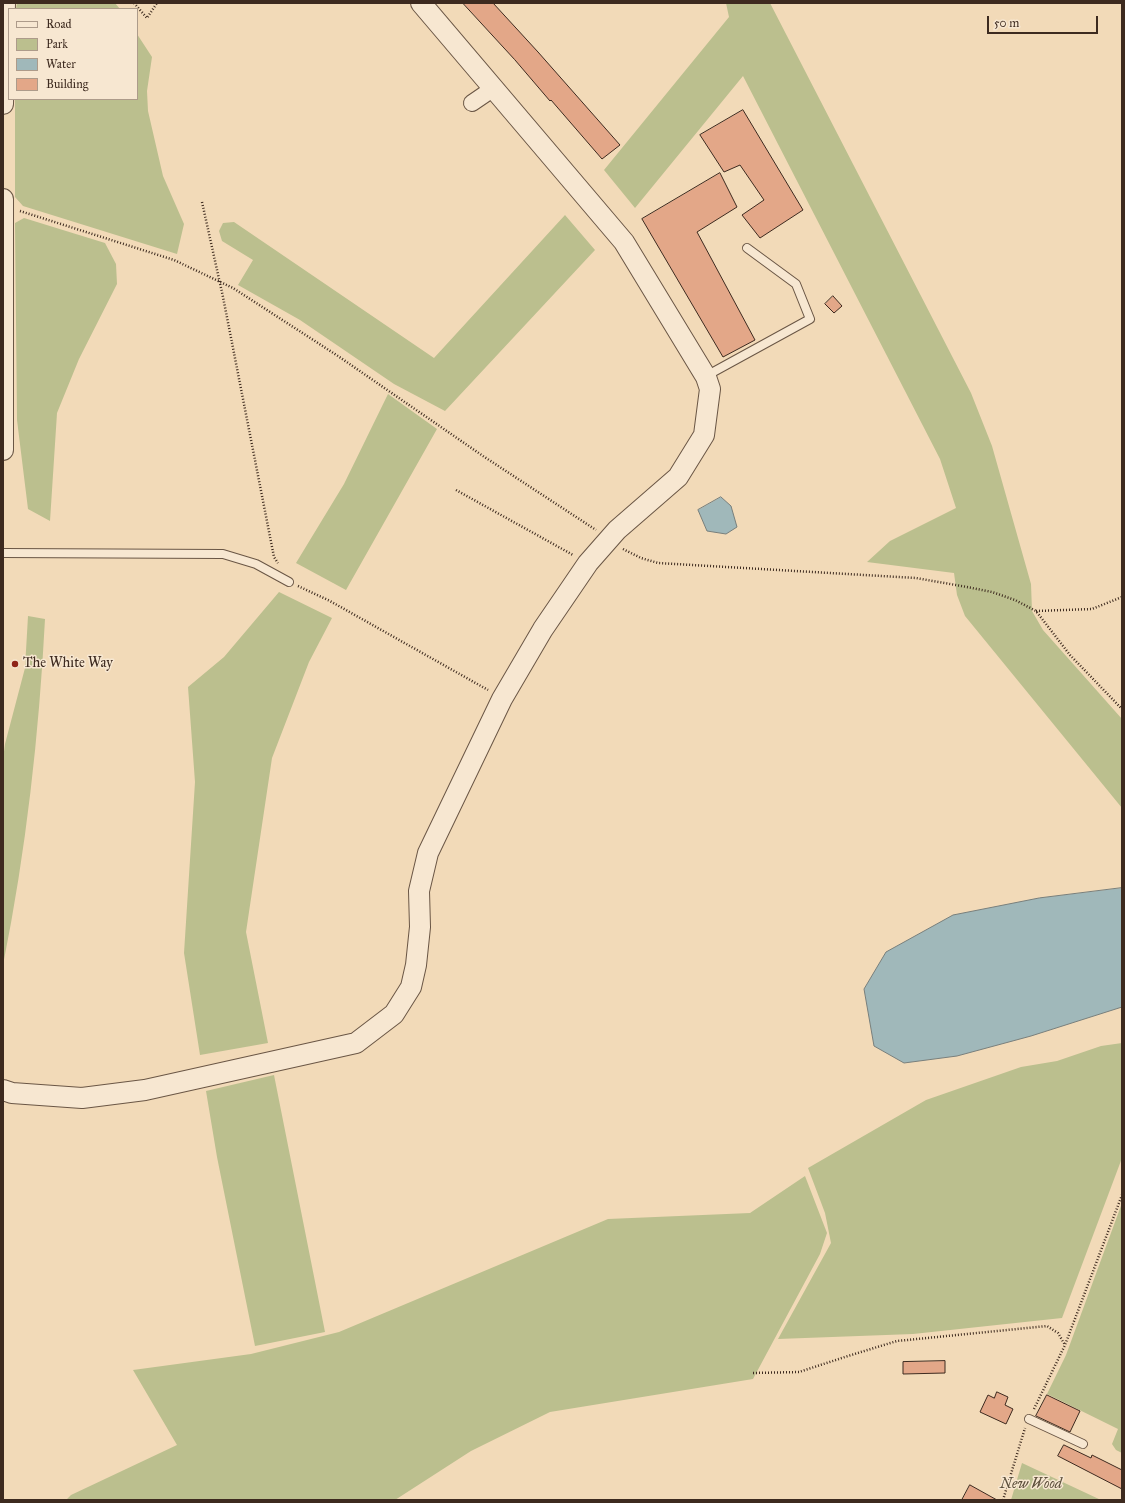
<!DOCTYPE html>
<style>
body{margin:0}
#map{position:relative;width:1125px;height:1503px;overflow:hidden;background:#f2dab8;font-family:"IM FELL Great Primer",serif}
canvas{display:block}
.frame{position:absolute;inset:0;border:4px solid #3d2a1f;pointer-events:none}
.legend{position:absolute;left:8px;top:8px;width:130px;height:92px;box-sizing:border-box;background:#f7e7d1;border:1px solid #ad9b8a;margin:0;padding:5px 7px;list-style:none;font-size:12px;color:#3d2a1f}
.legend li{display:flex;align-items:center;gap:8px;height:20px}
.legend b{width:20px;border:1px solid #ad9b8a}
.scale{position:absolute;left:987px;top:16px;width:111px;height:18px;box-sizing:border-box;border:2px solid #3d2a1f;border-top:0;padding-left:5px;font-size:12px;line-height:14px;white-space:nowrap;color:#3d2a1f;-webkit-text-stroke:3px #f7e7d1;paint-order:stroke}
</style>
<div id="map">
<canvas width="1125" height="1503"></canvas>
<div class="frame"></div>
<ul class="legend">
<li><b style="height:5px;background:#f7e7d1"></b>Road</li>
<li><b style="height:11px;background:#bbbf8e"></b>Park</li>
<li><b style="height:11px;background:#a0b8ba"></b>Water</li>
<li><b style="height:11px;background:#e3a788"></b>Building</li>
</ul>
<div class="scale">50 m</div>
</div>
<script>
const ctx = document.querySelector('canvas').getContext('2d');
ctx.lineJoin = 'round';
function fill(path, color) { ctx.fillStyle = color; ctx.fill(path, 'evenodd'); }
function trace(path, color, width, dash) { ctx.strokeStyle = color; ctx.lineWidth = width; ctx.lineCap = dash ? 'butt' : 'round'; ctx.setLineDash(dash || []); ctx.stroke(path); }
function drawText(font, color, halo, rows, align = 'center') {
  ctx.font = font + ' "IM FELL Great Primer",serif'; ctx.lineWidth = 3; ctx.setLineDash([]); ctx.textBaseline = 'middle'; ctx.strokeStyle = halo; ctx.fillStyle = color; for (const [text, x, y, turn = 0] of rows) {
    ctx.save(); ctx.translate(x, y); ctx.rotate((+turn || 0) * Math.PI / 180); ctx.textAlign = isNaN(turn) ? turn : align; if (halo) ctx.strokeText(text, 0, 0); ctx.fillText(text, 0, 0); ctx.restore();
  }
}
fill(new Path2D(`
 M17,3H115L120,9H16Z
 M726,3H770L971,393L992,446L1031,584L1032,611L1043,630L1122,719V808L965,616L957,595L954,573L867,562L890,541L956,508L940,459L743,76L635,208L604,170L729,17Z
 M137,34L152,57L147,91L148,111L163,176L184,224L177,254L23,206L15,197V99H137Z
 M565,215L595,250L445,411L394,384L300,320L238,285L253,260L222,241L219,231L223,223L234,222L434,358Z
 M24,218L105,243L116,264L117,284L79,359L57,413L50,521L28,509L17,420L15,223Z
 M388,394L437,429L346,590L296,563L344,484Z
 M279,592L332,618L309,662L272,758L246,932L268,1043L200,1055L184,953L195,782L188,687L224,657Z
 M28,616L45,619C39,735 26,851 3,965V759L5,744L25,668Z
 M1122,1043V1158L1062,1318L913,1334L778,1339L831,1243L825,1213L808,1168L926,1100L1021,1067L1057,1061L1101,1046Z
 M274,1075L325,1332L255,1346L217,1157L206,1091Z
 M805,1176L827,1233L820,1254L753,1379L550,1412L471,1451L395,1500H66L71,1495L177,1445L133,1370L251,1354L339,1332L608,1219L750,1213Z
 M1122,1203V1453L1116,1450L1112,1444L1118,1429L1047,1394L1066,1355Z
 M1022,1463L1101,1500H1011Z`), '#bbbf8e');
const water = new Path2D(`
 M721,497L731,506L737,527L726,534L707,531L698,510Z
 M1122,888V1007L1031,1036L957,1056L904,1063L874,1046L864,989L886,952L953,915L1039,898Z`);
fill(water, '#a0b8ba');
trace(water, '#787f7c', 1);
const building = new Path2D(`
 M463,3H493L538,52L620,145L602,159L551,100L550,101L515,60Z
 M743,110L803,210L760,238L742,215L764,200L740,165L724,172L700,135Z
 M720,173L737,207L697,232L755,340L723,357L642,219Z
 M833,296L842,306L834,313L825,304Z
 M945,1361V1373L903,1374V1362Z
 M997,1392L1008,1397L1005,1405L1013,1409L1006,1424L980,1412L988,1395L994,1398Z
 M1047,1395L1080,1411L1070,1432L1036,1416Z
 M1064,1445L1091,1458L1092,1455L1122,1470V1489L1058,1456Z
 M970,1485L997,1500H962Z`);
fill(building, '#e3a788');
trace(building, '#3d2a1f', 1);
const service = new Path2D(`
 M706,376L810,319L796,284L747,248
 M3,553L223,554L256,564L289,582
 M1029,1419L1083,1444`);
const minor = new Path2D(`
 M472,103L494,88`);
const tertiary = new Path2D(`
 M3,104L5,3
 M3,199V450
 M3,1090L12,1093L82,1098L145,1090L356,1043L394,1014L411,987L416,965L420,927L419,891L428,853L502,699L543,629L588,563L617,530L678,477L704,435L710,389L706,377L624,242L421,3`);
trace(service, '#6a5645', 10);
trace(minor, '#6a5645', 18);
trace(tertiary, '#6a5645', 22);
trace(new Path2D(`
 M134,3L147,18L157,3
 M202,202L223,297L274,557L278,563
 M20,211L174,260L233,288L338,356L483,456L596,530
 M456,490L573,555
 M623,549L641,558L658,563L916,578L967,587L992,592L1015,600L1036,611L1070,655L1122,709
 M298,586L330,601L488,690
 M1036,611L1092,609L1122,597
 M753,1373L799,1372L848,1356L897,1341L1047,1326L1058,1333L1065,1345
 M1034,1409L1065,1345L1122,1195
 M1003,1500L1025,1428`), '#3d2a1f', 2.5, [1, 2]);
trace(service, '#f7e7d1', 8);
trace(minor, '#f7e7d1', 16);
trace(tertiary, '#f7e7d1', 20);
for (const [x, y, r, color] of [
 [15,664,4,"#8f2418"]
]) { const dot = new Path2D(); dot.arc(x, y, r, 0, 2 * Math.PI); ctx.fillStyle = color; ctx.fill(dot); trace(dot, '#f7e7d1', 1.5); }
drawText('14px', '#3d2a1f', '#f7e7d1', [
 ["The White Way",23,664]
], 'left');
drawText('italic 14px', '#5c4f3b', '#f7e7d1', [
 ["New Wood",1031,1485]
]);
</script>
